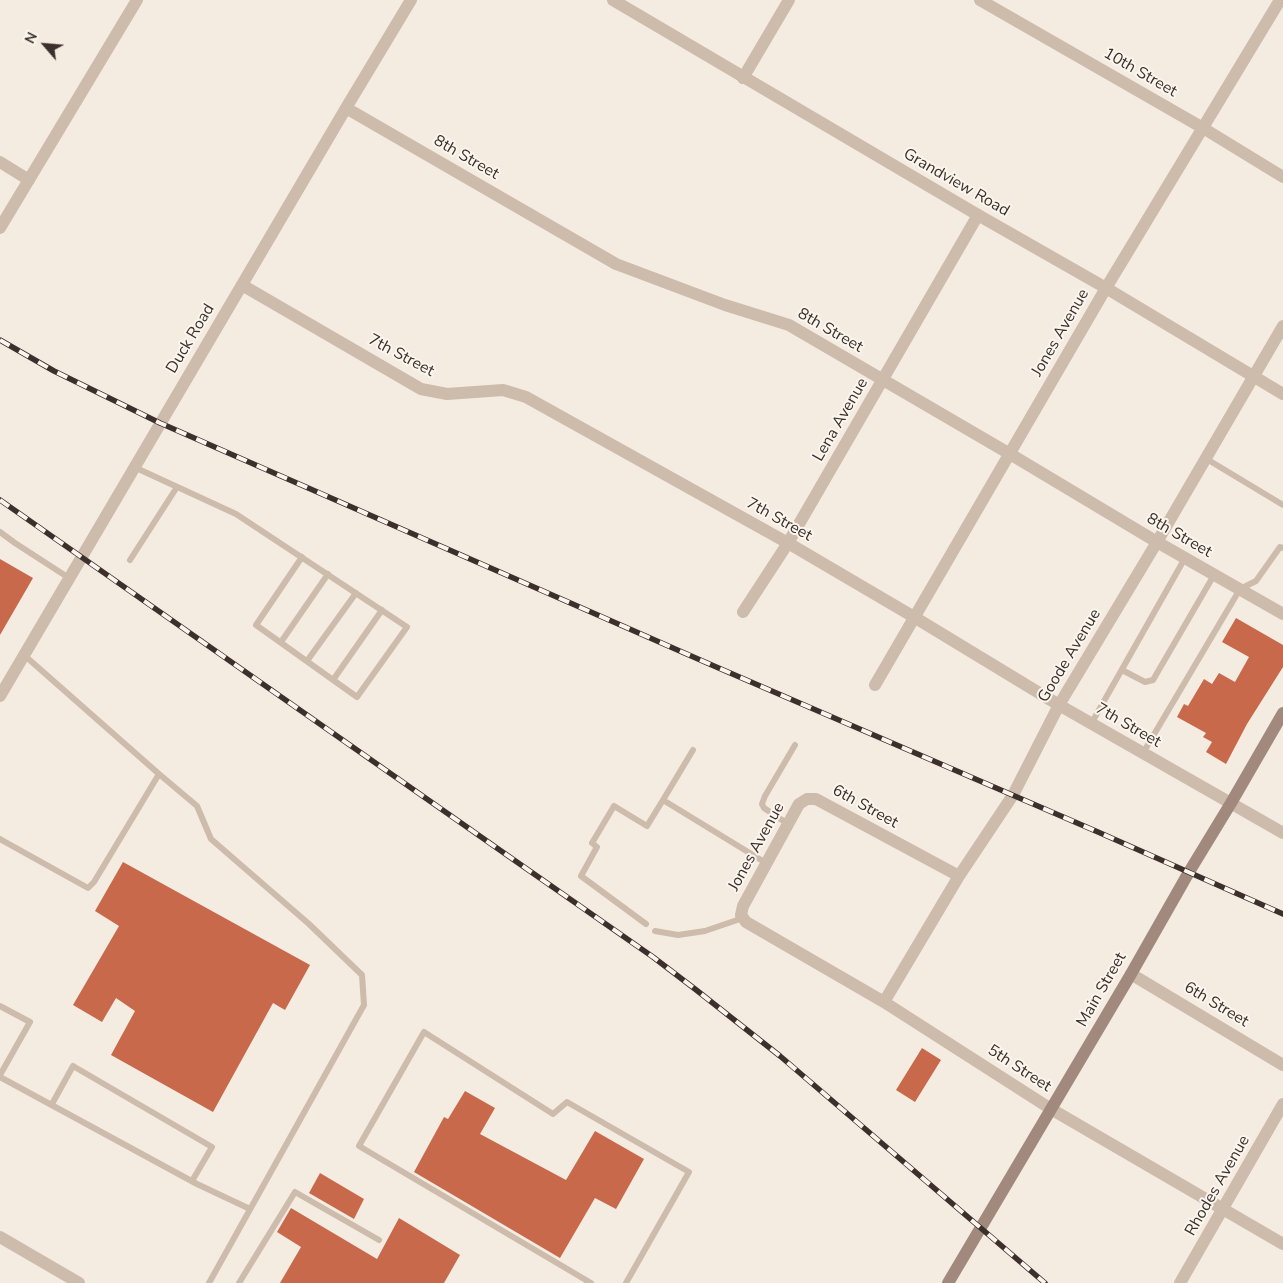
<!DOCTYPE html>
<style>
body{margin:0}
#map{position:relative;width:1283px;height:1283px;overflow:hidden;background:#f4ebe1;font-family:"Nunito Sans",sans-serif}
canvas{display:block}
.north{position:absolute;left:20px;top:20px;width:50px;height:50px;-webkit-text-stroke:4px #fbf5ee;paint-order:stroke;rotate:297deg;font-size:14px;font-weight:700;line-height:20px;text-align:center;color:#3b302b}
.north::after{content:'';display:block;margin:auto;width:18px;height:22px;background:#3b302b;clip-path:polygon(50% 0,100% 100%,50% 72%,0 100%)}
</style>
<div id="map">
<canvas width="1283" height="1283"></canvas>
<div class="north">N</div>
</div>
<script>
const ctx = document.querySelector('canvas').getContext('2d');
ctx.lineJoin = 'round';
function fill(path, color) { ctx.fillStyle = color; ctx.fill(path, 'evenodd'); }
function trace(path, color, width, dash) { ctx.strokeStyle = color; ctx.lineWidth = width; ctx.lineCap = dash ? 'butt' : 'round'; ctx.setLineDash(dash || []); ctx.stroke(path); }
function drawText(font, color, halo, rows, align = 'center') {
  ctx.font = font + ' "Nunito Sans",sans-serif'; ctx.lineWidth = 4; ctx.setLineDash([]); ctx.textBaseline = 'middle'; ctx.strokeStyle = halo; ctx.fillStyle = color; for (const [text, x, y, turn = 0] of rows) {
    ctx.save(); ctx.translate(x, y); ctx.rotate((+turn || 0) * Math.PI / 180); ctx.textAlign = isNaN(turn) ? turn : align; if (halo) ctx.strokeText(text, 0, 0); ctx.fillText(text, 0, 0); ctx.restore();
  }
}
fill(new Path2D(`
 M0,559L33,578L0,635Z
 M1236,618L1283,645V667L1247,724L1226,764L1206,752L1212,742L1203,737L1206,733L1177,717L1184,704L1188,706L1204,679L1212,684L1219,673L1235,682L1249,657L1222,642Z
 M123,862L310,965L285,1010L273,1003L213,1112L111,1055L135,1011L116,998L102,1022L73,1005L119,926L95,911Z
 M922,1048L941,1060L915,1102L896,1090Z
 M465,1091L495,1108L480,1134L566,1180L595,1131L644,1159L616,1209L595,1198L560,1258L414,1172L444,1117L448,1119Z
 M320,1173L364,1199L354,1219L309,1193Z
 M291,1208L377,1259L399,1218L460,1255L444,1283H280L301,1247L277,1232Z`), '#c8694b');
trace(new Path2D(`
 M1205,458L1283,505
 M134,467L236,514L407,627L357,697L256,625L302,557
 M0,532L15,543L69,578
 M130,560L177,487
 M281,642L328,574
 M24,655L159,774L197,806L211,839L309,924L362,975L364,1005L209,1283
 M307,661L356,593
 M1122,670L1145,682L1153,680L1214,575
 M333,680L382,610
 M1091,724L1185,558
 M1143,753L1240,589L1256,581L1280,547L1283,548
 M663,800L693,750
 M788,824L764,808L762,804L765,796L795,745
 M0,839L88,888L94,882L159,774
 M646,924L581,876L597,847L592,843L614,806L647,826L663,800L766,863
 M655,931L678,935L705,931L743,918
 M0,1006L30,1022L0,1075
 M0,1077L197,1184L250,1209
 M52,1104L73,1066L212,1147L192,1181
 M239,1283L295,1192L379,1240
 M591,1283L359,1146L424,1032L553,1114L567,1102L689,1172L626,1283`), '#cdbbac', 6);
trace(new Path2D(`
 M980,0L1203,128L1283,177
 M743,78L789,0
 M346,108L616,264L725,305L789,325L1010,454L1157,542L1283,614
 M0,162L29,180
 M0,228L137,0
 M242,285L421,389L447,394L503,390L526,397L788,543L914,617L1059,705L1283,833
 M743,612L788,543L978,215
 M875,685L1106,288L1280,0
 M0,696L346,108L411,0
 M959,876L816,799H807L799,804L743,906L741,915L746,922L884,1002L1051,1109
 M1131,974L1283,1065
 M884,1002L959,876L1013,795L1059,705L1157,542L1283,326
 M0,1237L79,1283
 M1180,1283L1283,1104`), '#cdbbac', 12);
trace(new Path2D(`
 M613,0L978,215L1106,288L1283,394
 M1051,1109L1283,1244`), '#cdbbac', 12);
trace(new Path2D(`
 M948,1283L1131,974L1189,872L1231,803L1283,713`), '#a18a7d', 12);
const rail = new Path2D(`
 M0,340L54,371L160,423L714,666L1098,832L1283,914
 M0,500L504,853L653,957L695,989L780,1056L1045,1283`);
trace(rail, '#3b302b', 5.5);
trace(rail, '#fbf5ee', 4, [11]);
drawText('16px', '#3b302b', '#fbf5ee', [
 ["10th Street",1140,73,30],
 ["8th Street",466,158,30],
 ["Grandview Road",956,183,30],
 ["8th Street",830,331,30],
 ["Jones Avenue",1061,333,-60],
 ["Duck Road",191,339,-59],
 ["7th Street",401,356,28],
 ["Lena Avenue",841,420,-60],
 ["7th Street",779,520,29],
 ["8th Street",1179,536,30],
 ["Goode Avenue",1070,656,-59],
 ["7th Street",1128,726,30],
 ["6th Street",865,807,29],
 ["Jones Avenue",757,847,-61],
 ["Main Street",1102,990,-60],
 ["6th Street",1216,1005,31],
 ["5th Street",1019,1069,33],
 ["Rhodes Avenue",1218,1186,-60]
]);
</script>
